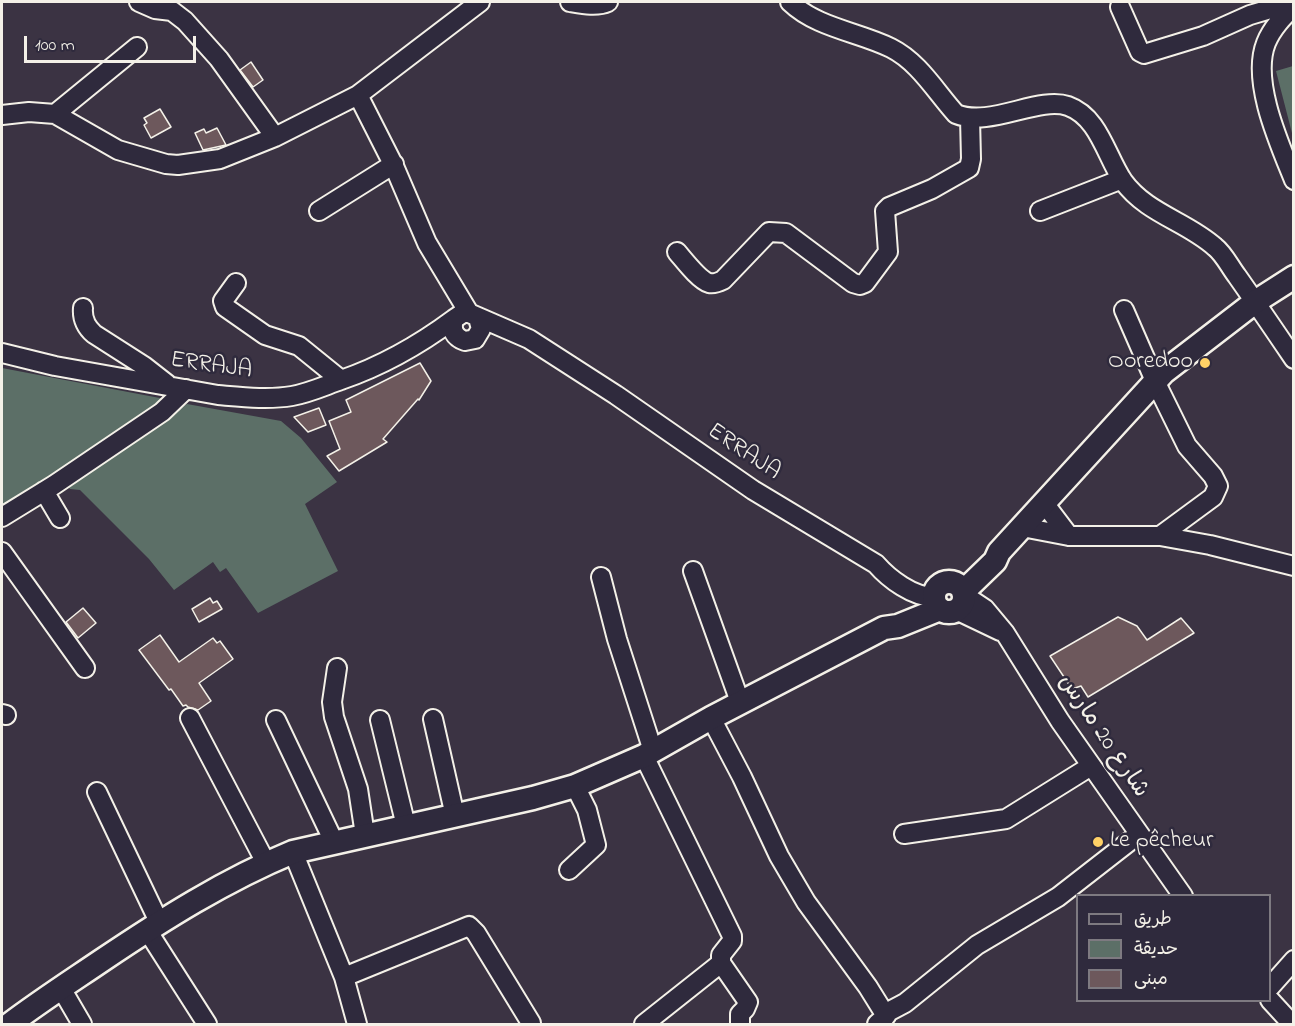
<!DOCTYPE html>
<meta charset="utf-8">
<style>
body{margin:0}
#map{position:relative;width:1295px;height:1026px;overflow:hidden;background:#3b3343;font-family:"Indie Flower","Playpen Sans Arabic",sans-serif}
canvas{display:block}
.frame{position:absolute;inset:0;border:3px solid #f4f1e8;pointer-events:none}
.legend{position:absolute;left:1076px;top:894px;width:195px;height:108px;box-sizing:border-box;background:#2f2a3d;border:2px solid #7e7a81;margin:0;padding:8px 10px;list-style:none;font-size:18px;color:#f4f1e8}
.legend li{display:flex;align-items:center;gap:12px;height:30px}
.legend b{width:30px;border:2px solid #7e7a81}
.scale{position:absolute;left:24px;top:36px;width:172px;height:27px;box-sizing:border-box;border:3px solid #f4f1e8;border-top:0;padding-left:8px;font-size:18px;line-height:21px;white-space:nowrap;color:#f4f1e8;-webkit-text-stroke:4px #2f2a3d;paint-order:stroke}
</style>
<div id="map">
<canvas width="1295" height="1026"></canvas>
<div class="frame"></div>
<ul class="legend">
<li><b style="height:8px;background:#2f2a3d"></b>طريق</li>
<li><b style="height:16px;background:#5c6f67"></b>حديقة</li>
<li><b style="height:16px;background:#6d585c"></b>مبنى</li>
</ul>
<div class="scale">100 m</div>
</div>
<script>
const ctx = document.querySelector('canvas').getContext('2d');
ctx.lineJoin = 'round';
function fill(path, color) { ctx.fillStyle = color; ctx.fill(path, 'evenodd'); }
function trace(path, color, width, dash) { ctx.strokeStyle = color; ctx.lineWidth = width; ctx.lineCap = dash ? 'butt' : 'round'; ctx.setLineDash(dash || []); ctx.stroke(path); }
function drawText(font, color, halo, rows, align = 'center') {
  ctx.font = font + ' "Indie Flower","Playpen Sans Arabic",sans-serif'; ctx.lineWidth = 5; ctx.setLineDash([]); ctx.textBaseline = 'middle'; ctx.strokeStyle = halo; ctx.fillStyle = color; for (const [text, x, y, turn = 0] of rows) {
    ctx.save(); ctx.translate(x, y); ctx.rotate((+turn || 0) * Math.PI / 180); ctx.textAlign = isNaN(turn) ? turn : align; if (halo) ctx.strokeText(text, 0, 0); ctx.fillText(text, 0, 0); ctx.restore();
  }
}
fill(new Path2D(`
 M1293,66H1294L1293,137L1276,71Z
 M2,368L165,399L78,461L2,507Z
 M187,404L281,421L301,438L337,482L305,504L338,571L258,613L226,568L220,572L213,562L174,590L149,559L80,490L70,489L66,482Z`), '#5c6f67');
const building = new Path2D(`
 M251,62L263,80L253,87L240,70Z
 M160,109L171,127L151,138L144,125L147,123L144,118Z
 M217,128L226,145L203,150L195,133L204,129L206,133Z
 M420,363L431,381L419,400L418,399L383,439L387,442L339,471L327,456L340,449L329,421L351,412L346,400Z
 M319,408L326,425L308,432L294,417Z
 M210,598L213,603L217,601L222,609L199,622L192,609Z
 M83,608L96,623L78,638L66,622Z
 M1118,617L1137,626L1147,640L1181,618L1194,633L1088,697L1081,686L1072,689L1050,656Z
 M160,635L179,662L213,638L217,643L220,641L233,659L199,683L211,701L198,710L188,707L186,705L183,706L171,689L169,690L139,650Z`);
fill(building, '#6d585c');
trace(building, '#f4f1e8', 1.5);
const minor = new Path2D(`
 M139,2L155,9L172,11L185,21L219,59L275,137
 M570,2C582,4 597,7 608,2
 M790,2C817,28 859,32 891,48C919,62 936,92 956,114C990,128 1038,96 1068,106C1099,117 1106,156 1123,181C1147,214 1186,221 1215,247C1224,254 1230,267 1237,276C1256,303 1275,331 1294,359
 M1294,6C1283,17 1272,28 1266,43C1251,81 1279,143 1294,180
 M1120,7L1140,52L1144,54L1203,36L1250,15L1294,2
 M358,95L394,166L427,243L469,313
 M55,114L137,47
 M2,115L29,112L55,114L118,150L166,164L178,165L220,159L275,137L358,95L480,2
 M319,211L394,164
 M1040,211L1122,179
 M677,252C684,260 699,280 709,283C713,284 719,282 723,280L769,232L786,233L853,283L860,285L865,283L888,252L885,211L889,207L932,189L969,168L971,159L970,118
 M236,283L223,301L225,307L265,335L299,346L341,380
 M83,308C82,319 86,327 94,334L144,366L167,384
 M1124,310L1155,381L1187,446L1213,476L1218,486L1213,497L1160,536
 M478,318L481,329L475,339L465,341C454,337 451,330 454,319L463,313H469L529,339L616,395L753,490L876,564C889,579 913,597 934,597
 M2,353L55,366L218,395C242,397 268,400 292,396C309,393 324,386 341,380C382,366 419,345 454,319
 M44,491L60,518
 M1044,503L1069,536
 M2,517L54,485L162,412L186,389
 M1022,527L1069,536H1160L1210,545L1294,566
 M2,552L85,668
 M693,571L740,702
 M601,577L617,639L653,751
 M964,595L985,609L1005,633L1060,721L1183,896
 M956,610L1000,631
 M337,668L332,702L334,717L358,789L365,835
 M2,714L6,715
 M190,718L266,863
 M711,718L742,777L779,856L806,902L868,987L886,1016L877,1024
 M433,719L455,816
 M276,720L334,842
 M380,720L406,826
 M97,792L159,922
 M904,834L1006,819L1091,766
 M293,852L344,977L357,1024
 M569,870L596,845L587,810L575,786
 M147,930L207,1024
 M721,963L748,1002L745,1009L740,1014V1024
 M344,977L469,926L476,933L531,1023
 M1270,987L1294,960
 M61,988L82,1024
 M1270,1000L1292,1024
 M886,1016L888,1012L905,1003L977,945L1058,897L1139,834
 M644,1024L721,963V955L732,941V936L644,756`);
const major = new Path2D(`
 M934 597a15 15 0 1 1 30 0a15 15 0 1 1-30 0Z
 M963,592L995,561L999,552L1164,372L1255,302L1294,277
 M10,1024C39,1002 70,982 101,961C162,920 225,880 293,852L533,798L575,786L644,756L711,718L884,628L898,626L940,609`);
trace(minor, '#f4f1e8', 22);
trace(major, '#f4f1e8', 27);
trace(minor, '#2f2a3d', 18);
trace(major, '#2f2a3d', 22);
for (const [x, y, r, color] of [
 [1205,363,6,"#ffd166"],
 [1098,842,6,"#ffd166"]
]) { const dot = new Path2D(); dot.arc(x, y, r, 0, 2 * Math.PI); ctx.fillStyle = color; ctx.fill(dot); trace(dot, '#2f2a3d', 2); }
drawText('24px', '#f4f1e8', '#2f2a3d', [
 ["Ooredoo",1193,363],
 ["Le pêcheur",1110,842,"left"]
], 'right');
drawText('24px', '#f4f1e8', '#2f2a3d', [
 ["ERRAJA",211,367,8],
 ["ERRAJA",743,453,34],
 ["شارع 20 مارس",1102,737,56]
]);
</script>
